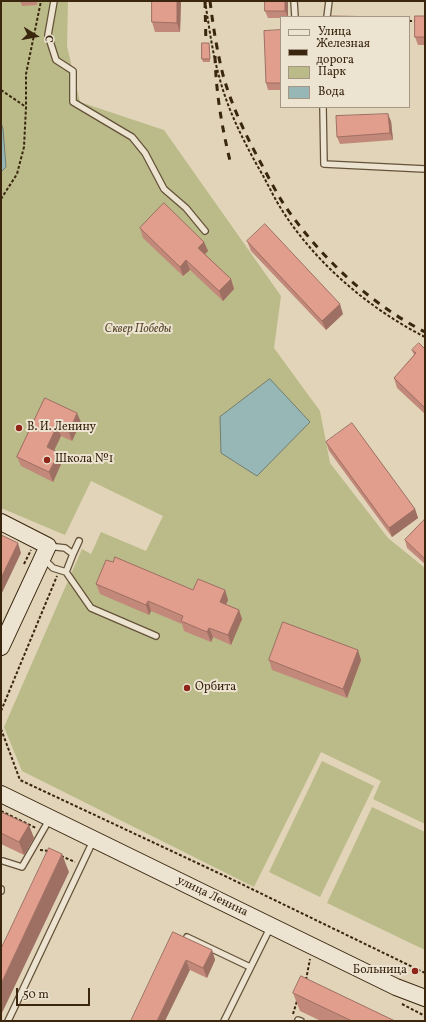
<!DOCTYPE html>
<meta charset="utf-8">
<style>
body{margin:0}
#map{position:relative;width:426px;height:1022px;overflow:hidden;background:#e1d4b8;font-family:Vollkorn,serif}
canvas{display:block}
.frame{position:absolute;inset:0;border:2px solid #3a260f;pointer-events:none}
.legend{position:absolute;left:280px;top:16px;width:130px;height:92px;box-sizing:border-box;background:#ece3d1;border:1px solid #a59783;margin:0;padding:5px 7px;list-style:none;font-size:12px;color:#3a260f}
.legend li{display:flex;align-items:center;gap:8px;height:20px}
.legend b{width:20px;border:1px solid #a59783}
.north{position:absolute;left:16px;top:16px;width:40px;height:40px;-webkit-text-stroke:3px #ece3d1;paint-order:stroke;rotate:101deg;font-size:11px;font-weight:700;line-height:16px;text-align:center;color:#3a260f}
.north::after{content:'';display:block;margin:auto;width:14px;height:18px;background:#3a260f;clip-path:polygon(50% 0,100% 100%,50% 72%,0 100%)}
.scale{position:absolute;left:16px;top:988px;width:74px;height:18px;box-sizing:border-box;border:2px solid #3a260f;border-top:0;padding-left:5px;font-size:12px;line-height:14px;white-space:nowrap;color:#3a260f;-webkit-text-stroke:3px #ece3d1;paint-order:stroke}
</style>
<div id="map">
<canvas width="426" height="1022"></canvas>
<div class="frame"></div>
<ul class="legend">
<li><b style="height:5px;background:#ece3d1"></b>Улица</li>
<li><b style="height:5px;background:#3a260f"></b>Железная дорога</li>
<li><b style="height:11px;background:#bbba89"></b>Парк</li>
<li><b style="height:11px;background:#96b7b6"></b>Вода</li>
</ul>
<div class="north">С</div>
<div class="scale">50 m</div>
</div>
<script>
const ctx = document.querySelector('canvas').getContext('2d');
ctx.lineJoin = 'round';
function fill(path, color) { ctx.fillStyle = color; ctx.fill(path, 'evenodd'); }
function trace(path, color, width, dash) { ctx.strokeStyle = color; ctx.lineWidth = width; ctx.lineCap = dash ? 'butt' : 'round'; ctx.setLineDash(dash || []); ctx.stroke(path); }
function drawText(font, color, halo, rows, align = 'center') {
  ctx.font = font + ' Vollkorn,serif'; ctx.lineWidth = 4; ctx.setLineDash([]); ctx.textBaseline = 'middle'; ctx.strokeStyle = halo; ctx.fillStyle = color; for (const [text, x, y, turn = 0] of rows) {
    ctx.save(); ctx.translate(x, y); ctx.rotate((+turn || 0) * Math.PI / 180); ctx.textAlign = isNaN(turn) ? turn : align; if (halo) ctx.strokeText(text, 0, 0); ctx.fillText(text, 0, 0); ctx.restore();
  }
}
fill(new Path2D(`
 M1,1H68L67,46L80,102L164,130L281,296L274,348L320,411L330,463L388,538L425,568V824L373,799L381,781L321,752L254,887L22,771L4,727L82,549L91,554L101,532L146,551L163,516L91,481L65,535L1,508Z
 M322,761L374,786L320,897L269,872Z
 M372,807L425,832V950L327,903Z`), '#bbba89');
const water = new Path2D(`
 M1,123L3,129L6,167L1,172Z
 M270,379L310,422L257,476L221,453L220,417Z`);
fill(water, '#96b7b6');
trace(water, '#717d73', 1);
const lane = new Path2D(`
 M54,1L48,35L56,60L73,71V102L132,137L145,153L164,189L186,208L205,231
 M294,1L295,17
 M327,17L329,1
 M323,107L324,164L425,169
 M73,554L79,541
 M43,558L53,568L66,572L73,554L65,548L48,546
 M66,572L91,608L156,636
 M3,861L22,867L49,820
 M1,889V891
 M187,937L250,967
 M298,1020L301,1021
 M8,1021L93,841
 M224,1021L271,926`);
const secondary = new Path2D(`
 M1,522L48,546L1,647
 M1,794L396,987L425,998`);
trace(lane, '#645239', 8);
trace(secondary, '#3a260f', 18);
trace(new Path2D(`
 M205,1C209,26 212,51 219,76C227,108 242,138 258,167C266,180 272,194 280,207C314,262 368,308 425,337
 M409,21H418
 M1,90L26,107
 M1,199L17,174L24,147L26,107V74L41,1
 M24,564L31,550
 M1,711L57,576
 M1,729L20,780L227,877L425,973
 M1,811L36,828
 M40,850L49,851
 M61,856L75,862
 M306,980L310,959
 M402,1004L425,1016
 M293,1014L297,1001`), '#3a260f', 2, [3, 2]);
trace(lane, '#ece3d1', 5.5);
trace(secondary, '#ece3d1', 16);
trace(new Path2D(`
 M205,1L206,46
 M210,1C213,26 217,51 223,75C232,107 247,138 263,167C270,180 277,194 285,206C321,258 369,303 425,332
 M215,56C216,94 222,128 231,165`), '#3a260f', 3, [7, 7]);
fill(new Path2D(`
 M20,1H37V5L22,6Z
 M181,1L180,32H155L152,22Z
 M265,1H288V17H281V18H268L265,11Z
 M425,16V45H418L415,37Z
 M281,30V90H268L266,83Z
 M210,46V62H203L202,59Z
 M391,121L393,140L340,144L337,137Z
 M140,228L204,242L208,251L205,254L231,279L234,289L223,301L190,270L183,276L143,238Z
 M247,241L343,314L326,330L251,251Z
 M425,349V414L397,388L394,378L414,355L412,350Z
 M45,398L81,422L72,441L61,436L54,450L59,453L62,462L53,482L21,466L17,457Z
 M326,442L415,509L418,518L392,537L329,451Z
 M425,519V564L407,548L405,540Z
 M113,562L193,590H225L228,600L226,604L239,610L242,619L231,645L213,637L211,642L184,631L182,624L151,611L149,615L100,594L96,584Z
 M269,660H361L347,698L272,670Z
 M1,812L34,838L24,855L1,844Z
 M173,932L212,950L215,960L207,978L190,970Z
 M293,993L395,1021H321L300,1011Z`), '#c28879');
fill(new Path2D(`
 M177,1H181L180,32L177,23Z
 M285,1H288V17L285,11Z
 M388,114L391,121L393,140L390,133Z
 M204,242L208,251L202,257L198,248Z
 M186,260L190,270L183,276L180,267Z
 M231,279L234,289L223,301L219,291Z
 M340,304L343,314L326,330L322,321Z
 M77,413L81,422L72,441L69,432Z
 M57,426L61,436L51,457L47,447Z
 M59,453L62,462L53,482L49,472Z
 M415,509L418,518L392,537L389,528Z
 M18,543L21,553L1,595V578Z
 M225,590L228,600L223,611L220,602Z
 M148,601L151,611L149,615L146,605Z
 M239,610L242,619L231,645L228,635Z
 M209,628L213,637L211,642L207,632Z
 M358,650L361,660L347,698L343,689Z
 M29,825L34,838L24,855L19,842Z
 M62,854L69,872L1,1015V984Z
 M212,950L215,960L207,978L203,968Z
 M186,960L190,970L165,1021H157Z`), '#9e6f63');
const building = new Path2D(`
 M152,1H177V23L152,22Z
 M265,1H285V11H265Z
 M330,16L386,17H330Z
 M415,16H425V37H415Z
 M281,30V83H266L264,31Z
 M202,43H209L210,59H202Z
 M388,114L390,133L337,137L336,116Z
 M164,203L204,242L198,248L231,279L219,291L186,260L180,267L140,228Z
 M265,224L340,304L322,321L247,241Z
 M419,343L425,349V408L394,378L416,353L412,350Z
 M45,398L77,413L69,432L57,426L47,447L59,453L49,472L17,457Z
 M352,423L415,509L389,528L326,442Z
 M425,519V559L405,540Z
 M1,535L18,543L1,578Z
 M115,557L193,590L198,579L225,590L220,602L239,610L228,635L209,628L207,632L181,621L183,616L148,601L146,605L96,584L106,560L113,562Z
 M283,622L358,650L343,689L269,660Z
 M1,812L29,825L19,842L1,833Z
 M49,848L62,854L1,984V949Z
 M173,932L212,950L203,968L186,960L157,1021H131Z
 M301,976L395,1021H352L293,993Z`);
fill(building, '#e19e8d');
trace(building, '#9e6f63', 1);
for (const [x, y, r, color] of [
 [19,428,4,"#8f2418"],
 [47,460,4,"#8f2418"],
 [187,688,4,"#8f2418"],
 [415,971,4,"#8f2418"]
]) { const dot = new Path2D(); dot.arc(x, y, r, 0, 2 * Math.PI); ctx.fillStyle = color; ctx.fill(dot); trace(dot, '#ece3d1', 1.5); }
drawText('italic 12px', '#5a4b2e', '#ece3d1', [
 ["Сквер Победы",138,330]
]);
drawText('12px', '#3a260f', '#ece3d1', [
 ["В. И. Ленину",27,428],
 ["Школа №1",55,460],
 ["Орбита",195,688],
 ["Больница",407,971,"right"]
], 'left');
drawText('12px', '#3a260f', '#ece3d1', [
 ["улица Ленина",212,897,26]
]);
</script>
